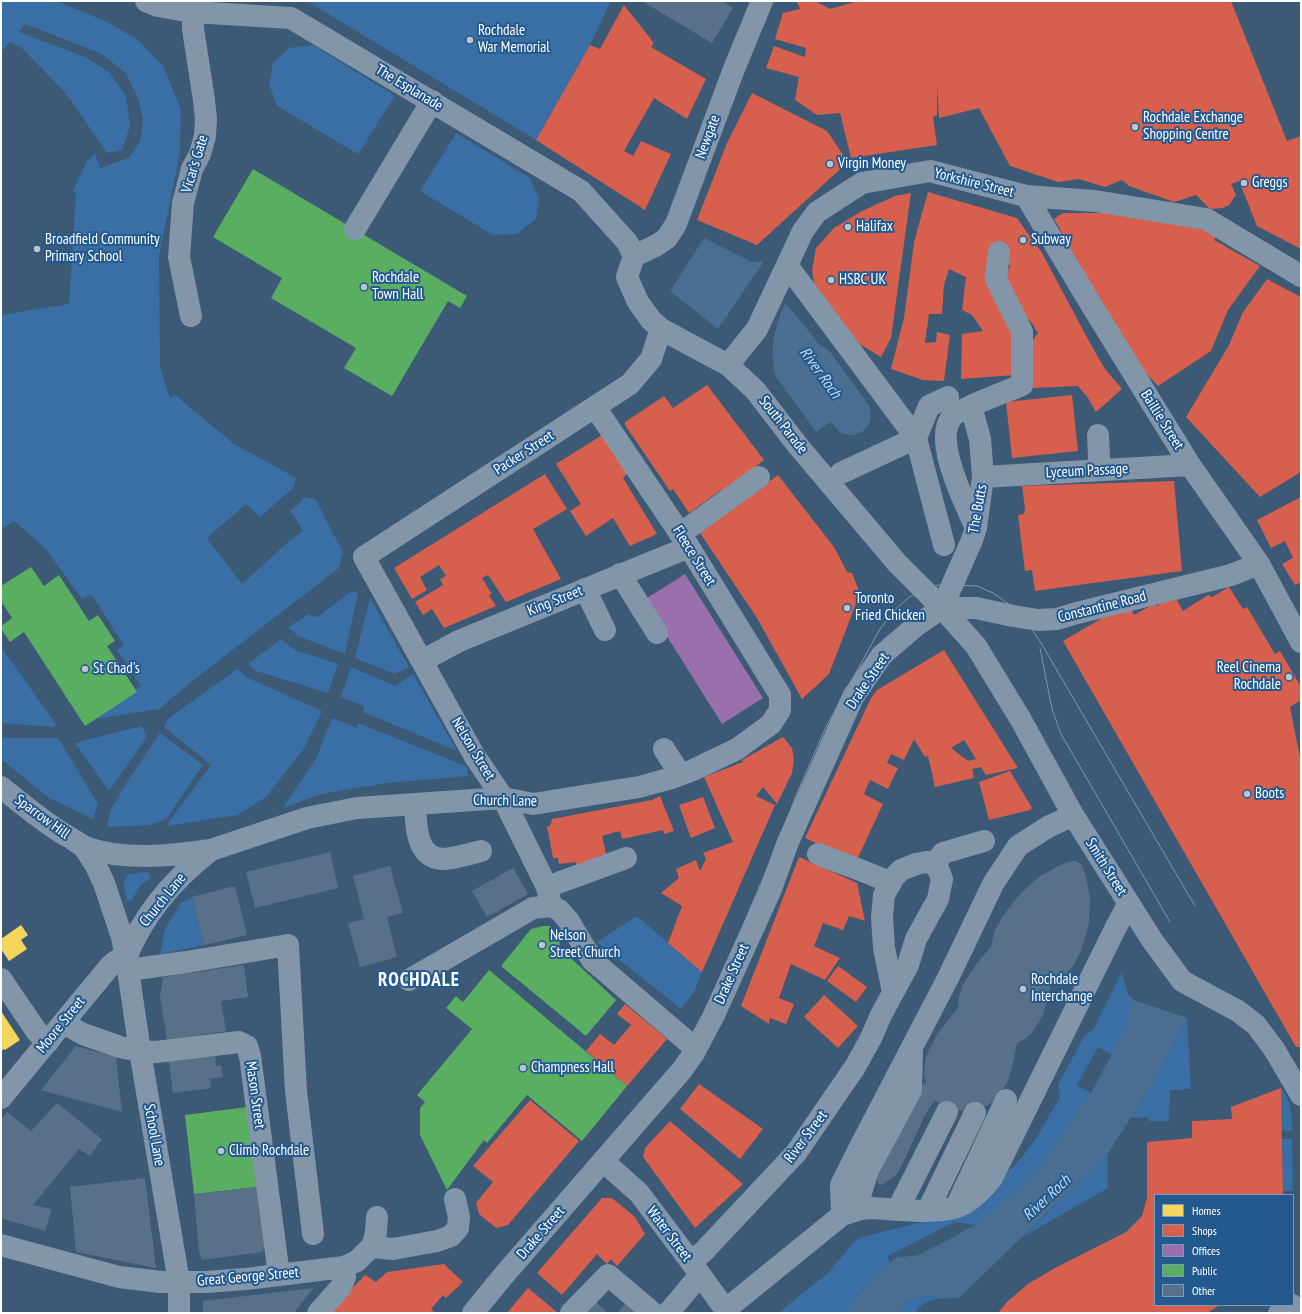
<!DOCTYPE html>
<style>
body{margin:0}
#map{position:relative;width:1302px;height:1314px;overflow:hidden;background:#3c5976;font-family:"PT Sans Narrow",sans-serif}
canvas{display:block}
.frame{position:absolute;inset:0;border:2px solid #fff;pointer-events:none}
.legend{position:absolute;left:1154px;top:1194px;width:140px;height:112px;box-sizing:border-box;background:#24598e;border:1px solid #7c9bbb;margin:0;padding:5px 7px;list-style:none;font-size:12px;color:#fff}
.legend li{display:flex;align-items:center;gap:8px;height:20px}
.legend b{width:20px;border:1px solid #7c9bbb}
</style>
<div id="map">
<canvas width="1302" height="1314"></canvas>
<div class="frame"></div>
<ul class="legend">
<li><b style="height:11px;background:#f6d55c"></b>Homes</li>
<li><b style="height:11px;background:#d6604d"></b>Shops</li>
<li><b style="height:11px;background:#9970ab"></b>Offices</li>
<li><b style="height:11px;background:#5aae61"></b>Public</li>
<li><b style="height:11px;background:#597188"></b>Other</li>
</ul>
</div>
<script>
const ctx = document.querySelector('canvas').getContext('2d');
ctx.lineJoin = 'round';
function fill(path, color) { ctx.fillStyle = color; ctx.fill(path, 'evenodd'); }
function trace(path, color, width, dash) { ctx.strokeStyle = color; ctx.lineWidth = width; ctx.lineCap = dash ? 'butt' : 'round'; ctx.setLineDash(dash || []); ctx.stroke(path); }
function drawText(font, color, halo, rows, align = 'center') {
  ctx.font = font + ' "PT Sans Narrow",sans-serif'; ctx.lineWidth = 4; ctx.setLineDash([]); ctx.textBaseline = 'middle'; ctx.strokeStyle = halo; ctx.fillStyle = color; for (const [text, x, y, turn = 0] of rows) {
    ctx.save(); ctx.translate(x, y); ctx.rotate((+turn || 0) * Math.PI / 180); ctx.textAlign = isNaN(turn) ? turn : align; if (halo) ctx.strokeText(text, 0, 0); ctx.fillText(text, 0, 0); ctx.restore();
  }
}
fill(new Path2D(`
 M1,1H57L107,22L138,40L163,66L181,109L180,152L159,256L160,367L170,398L175,395L234,444L296,478L293,488L260,517L246,504L207,538L242,584L287,543L303,531L290,510L298,505L304,497L315,499L343,552L339,568L196,678L159,709L88,720L141,686L117,650L124,645L91,594L82,599L46,549L14,521L1,529V315L69,304L76,194L73,191L87,161L95,154L100,168L129,158L140,141L143,121L139,101L126,73L100,53L25,24L19,32L85,57L109,72L126,96L130,126L122,150L107,153L67,95L22,48L10,42L1,52Z
 M307,1H611L590,45L536,140Z
 M313,45L395,96L358,154L277,106L269,84L273,63L289,48Z
 M456,133L530,178L539,199L536,219L517,234L493,235L420,191Z
 M352,591L358,593L345,654L298,636L288,627L309,614L314,617L319,616Z
 M370,598L409,667L395,674L355,658Z
 M281,639L295,650L338,664L328,693L256,671L248,664Z
 M1,647L56,724L53,727L1,723Z
 M351,667L395,686L413,674L457,751L363,712L364,706L341,697Z
 M237,669L248,678L322,711L304,748L266,797L238,815L166,826L211,765L164,727L168,719Z
 M332,718L357,728L358,723L466,766L468,776L387,783L321,794L283,808L316,759Z
 M142,726L147,737L109,791L75,743Z
 M160,733L203,765L166,819L150,825L107,827L111,809L124,787Z
 M1,738H58L98,804L93,819L49,798L1,759Z
 M144,872L149,873L151,878L141,885L131,901L127,900L123,884L127,875Z
 M192,897L204,945L160,954L165,929L180,904Z
 M637,916L702,972L694,992L681,1009L597,942Z
 M1122,972L1128,994L1134,1000L1127,1015L1129,1022L1112,1055L1098,1047L1077,1085L1091,1093L1045,1160L1024,1184L975,1225L954,1222L888,1256L890,1263C874,1278 856,1294 847,1313H806L805,1312L803,1313H778L828,1273L854,1242L862,1237L962,1212L1004,1176L1022,1157L1037,1137L1060,1097L1058,1085L1084,1036L1093,1030Z
 M1187,1018L1191,1089L1170,1090L1169,1121H1149L1148,1117L1131,1118L1151,1086Z
 M1281,1088C1291,1101 1292,1115 1292,1131L1282,1130Z
 M1282,1139H1292L1293,1191H1283Z
 M1107,1155L1108,1188L1023,1237Z
 M922,1296L959,1298C944,1299 922,1297 916,1313H899L906,1302Z`), '#396fa4');
fill(new Path2D(`
 M704,238L752,262L764,261L718,329L670,291Z
 M785,303L796,315L862,399L816,432L776,377C769,348 774,330 785,303Z
 M1134,1000L1187,1018L1151,1086L1107,1155L959,1298L922,1296L906,1302L899,1313H847L850,1306L869,1283L895,1258L918,1255L946,1241L975,1225L1024,1184L1045,1160L1091,1093L1129,1022L1127,1015Z`), '#4a6e92');
fill(new Path2D(`
 M21,925L28,935L21,940L27,949L9,961L1,949V939Z
 M1,1011L20,1040L5,1050L4,1049L1,1051Z`), '#f6d55c');
fill(new Path2D(`
 M815,1L830,9L858,1H1231L1287,141L1301,136V249L1257,226L1239,181L1231,184L1236,195L1229,205L1223,208L1210,209L1196,195L1174,202L1129,186L1122,180L1105,187L1079,179L1058,182L1010,166L979,108L939,118L937,84V115L933,117L937,145L851,158L840,113L817,115L795,100L799,77L766,68L774,46L805,57L806,48L775,39L783,13L800,9L797,2Z
 M624,5L654,43L651,47L706,79L687,119L654,98L624,151L633,156L641,141L671,154L645,210L536,140L590,45L600,49Z
 M752,93L827,131L848,162L757,245L697,220L727,143Z
 M928,192L1017,218L1042,253L1090,343L1105,369L1122,389L1096,412L1088,398L1078,386L1032,388L1027,348L1038,333L1031,322L1017,311L1005,274L1010,267L1006,257L996,247L1014,327L1015,375L961,379L962,334L983,331L972,315L962,310L966,277L949,269L944,285L942,314H929L925,343L936,342L937,332L950,335L944,381L923,380L891,369L904,318L914,242Z
 M911,193L891,338L881,357L861,345L832,316L816,294L812,270L816,248L834,228L862,211L895,196Z
 M1063,213H1111L1198,228L1217,235L1214,240L1260,266L1228,310L1211,351L1158,386L1138,365L1077,263L1066,240L1054,219Z
 M1267,279L1301,297V472L1260,497L1186,417L1229,345L1243,312Z
 M707,385L764,460L722,493L721,490L689,513L673,489L670,491L625,425V422L664,396L673,408Z
 M1072,395L1078,451L1012,458L1006,402Z
 M602,435L627,474L623,478L657,534L630,546L613,518L586,536L570,511L581,504L556,464Z
 M545,474L567,509L533,529L561,579L506,602L488,575L482,578L492,594L489,595L496,606L444,628L432,609L423,615L415,602L443,585L440,579L446,576L439,565L420,577L427,590L412,599L394,568Z
 M778,475L834,547L847,572L852,573L860,593L829,674L802,699L757,618L700,533Z
 M1174,481L1182,571L1035,591L1032,570L1025,571L1018,515L1024,514L1025,509L1022,486Z
 M1301,497V582L1295,585L1282,564L1293,558L1285,541L1271,548L1257,520Z
 M1229,587L1243,609L1247,607L1275,654L1280,651L1301,687V700L1290,707L1301,763V1047H1296L1063,641L1128,603L1134,615L1154,604L1157,606L1174,595L1183,611L1208,595L1212,597Z
 M944,650L1018,768L986,775L981,767L972,769L974,778L935,787L928,756L925,757L914,739L904,760L891,754L887,763L898,768L888,789L870,780L864,794L883,804L856,862L805,838L871,698L877,690ZM964,740L976,759L968,761L951,748Z
 M783,737L792,748L794,760L792,773L777,804L763,787L756,796L775,805L702,972L668,943L682,906L661,893L679,878L676,869L696,860L700,871L706,859L703,853L733,842L704,777L743,762L742,760Z
 M1010,771L1032,808L1030,810L989,820L979,782Z
 M660,796L674,831L664,834L663,830L622,839L620,831L602,836L606,854L598,856L600,862L578,869L576,862L559,864L558,858H553L547,826H550L552,819L652,800Z
 M703,797L715,828L691,838L679,805Z
 M799,857L857,883L865,921L849,916L843,930L823,923L814,946L840,958L825,980L791,964L779,998L794,1004L786,1024L770,1018L769,1024L741,1006Z
 M838,966L867,987L856,1002L827,981Z
 M824,995L858,1026L838,1048L804,1017Z
 M625,1004L667,1039L627,1086L586,1051L600,1034L614,1045L631,1025L617,1014Z
 M699,1084L763,1129L740,1159L680,1109Z
 M1281,1088L1283,1195H1155V1305H1220L1207,1313H998L1007,1302L1028,1284L1055,1268L1126,1232L1142,1216L1147,1198V1142L1192,1138V1121L1232,1119L1231,1107Z
 M530,1100L579,1141L508,1225L496,1228L479,1214L476,1203L493,1182L473,1166Z
 M670,1121L743,1184L695,1228L643,1157L645,1148Z
 M602,1198H612L635,1217L645,1234L617,1266L611,1259L607,1264L597,1254L562,1295L537,1273Z
 M444,1264L463,1282L446,1298L443,1295L431,1309L434,1312L433,1313H328L365,1275L376,1282L387,1272Z
 M528,1288L558,1313H507Z`), '#d6604d');
fill(new Path2D(`
 M685,574L763,698L722,724L644,600Z`), '#9970ab');
fill(new Path2D(`
 M253,169L467,296L460,308L448,301L392,396L344,368L356,348L271,298L282,278L213,237Z
 M31,567L44,586L59,575L89,621L98,615L115,641L107,646L137,692L85,726L24,632L10,642L1,629V626L12,618L1,601V586Z
 M543,926H550L559,934L560,948L616,1000L586,1036L501,966L531,929Z
 M489,970L627,1086L582,1141L527,1095L487,1143L484,1140L447,1190L420,1135V1108L425,1102L417,1095L472,1029L446,1008L456,996L463,1002Z
 M247,1107L257,1187L194,1194L185,1115Z`), '#5aae61');
trace(new Path2D(`
 M815,365L851,415`), '#4a6e92', 40);
fill(new Path2D(`
 M642,1H722L733,8L712,43Z
 M330,852L338,888L255,908L246,872Z
 M1072,861H1076L1082,865L1086,877L1090,898L1089,924L1082,948L1074,965L1065,975L1050,985L1049,994L1042,1017L1032,1033L1025,1039L1017,1043L1012,1067L1007,1083L999,1095L990,1104L979,1109L965,1111L955,1110L948,1109L935,1100L926,1113L899,1171L895,1176L883,1184L880,1185L878,1183L877,1179L878,1164L915,1092L926,1082L924,1073L926,1056L938,1033L958,1008L959,997L963,984L977,963L991,947L994,933L1002,917L1020,894L1039,877L1060,865Z
 M390,866L403,913L387,917L397,957L360,967L348,923L364,919L353,876Z
 M513,868L528,894L487,917L472,891Z
 M235,886L247,935L204,945L192,897Z
 M244,965L248,997L221,1001L226,1031L167,1040L160,997L163,977Z
 M76,1046L116,1057L122,1112L41,1090Z
 M168,1053L215,1055L216,1066L221,1065L223,1077L210,1079L211,1088L173,1093Z
 M57,1103L102,1139L90,1156L79,1149L33,1205L52,1209L45,1231L1,1218V1120L7,1112L31,1131Z
 M145,1178L156,1268L76,1252L70,1187Z
 M257,1187L265,1246L262,1252L202,1260L199,1252L194,1194Z
 M313,1288L294,1313H203V1301Z
 M629,1299L647,1313H617Z
 M595,1301L608,1313H585Z`), '#597188');
trace(new Path2D(`
 M146,1L158,6L192,12L291,18L581,191L627,242L634,256
 M1026,196L1092,306L1190,465L1259,564L1301,642
 M355,229L432,101
 M634,256L627,277L638,302L651,320L661,329L728,365L755,390L799,447L897,563L942,608L976,646L1021,720L1073,815L1152,940L1182,981L1238,1011L1256,1025L1274,1049L1301,1095
 M634,256L657,245L667,238L676,224L734,69L762,1
 M793,273L916,438L841,473
 M191,316L179,257L183,203L192,169L200,154L205,136L206,119L204,100L193,29L192,1
 M661,329L651,359L630,384L364,557L474,755L503,798L547,887L551,906L559,910L568,920L592,960L696,1049
 M728,365L757,329L803,231L817,212L862,183L930,171L1026,196L1095,201L1206,219L1301,276
 M1093,470L1098,465L1099,458L1098,435
 M983,477L1190,465
 M976,528C966,505 931,438 953,416C955,413 960,412 963,410C982,400 1003,393 1022,385V332L996,279L999,252
 M680,534L759,477
 M944,545L916,438L929,406L948,397
 M620,574L657,633
 M585,589L605,630
 M942,608H976L1013,616L1038,620L1057,619L1077,613L1231,575L1259,564
 M942,608L972,540L976,528L983,477L980,439L971,406
 M422,661L459,641L689,547
 M664,749L680,774
 M1,787C22,804 43,822 67,836C73,839 79,844 85,847C123,861 171,856 211,850C175,878 143,915 126,958
 M415,804C416,823 415,857 442,859C453,859 470,854 481,851
 M83,846L95,864L104,883L122,937L128,970L140,1051L179,1282V1313
 M211,850L307,818L357,808L503,798L533,804L639,787L672,778L693,770L737,749L771,724L780,710V695L689,547L595,407
 M818,854C842,864 867,871 890,883
 M934,864L943,853L984,841
 M547,887L626,858
 M128,970L187,962L288,945L296,1091L313,1234
 M1,979L37,1032L48,1042
 M409,980L533,908L551,906
 M66,1020L74,1029L83,1034L120,1047L140,1051L156,1052L239,1042L247,1046L250,1056L279,1275
 M1,1098L110,966L116,961L126,958
 M603,1161L682,1070L694,1053L714,1015L771,889L788,842L853,697L882,655L917,625L942,608
 M956,1207L1006,1100
 M898,1209L947,1112
 M928,1210L975,1113
 M842,1215L841,1185L860,1147L948,978L993,884L1018,846L1048,827L1073,815
 M842,1215L861,1209L872,1208C897,1209 942,1216 964,1204C976,1197 984,1188 992,1178L1116,927L1129,903
 M1,1245L119,1277L161,1282H206L246,1279L344,1267L357,1261L371,1247L393,1249L437,1241L451,1236L458,1228L459,1217L455,1199
 M371,1247C377,1238 376,1227 377,1217
 M691,1262L703,1252L796,1153L855,1067L871,1038L881,1015L908,965L916,939L938,899L942,879L939,871L934,864L927,862L916,864L901,870L894,877L884,895L882,917L884,948L893,992
 M725,1310L842,1215L860,1196L868,1170L911,1090L912,1051
 M318,1313L341,1287L345,1277L344,1267
 M571,1313L608,1275L653,1313
 M668,1313L700,1275
 M1279,1313L1292,1305`), '#8396a9', 22);
trace(new Path2D(`
 M473,1313L504,1275L603,1161L639,1193L691,1262L728,1313`), '#8395a9', 22);
trace(new Path2D(`
 M1040,648L1052,709L1061,734L1170,922
 M466,1313L483,1290L549,1211L682,1056L699,1028L720,980L777,845L797,793L826,727L880,629L894,611L908,598L923,589L939,585H952L977,586L993,593L1010,605L1024,618L1038,638L1195,906
 M484,1313L514,1274L680,1082L707,1044L724,1010L750,946L771,889L775,857`), '#8395a9', 1);
for (const [x, y, r, color] of [
 [470,40,4,"#bbc5cf"],
 [1135,127,4,"#bbc5cf"],
 [830,164,4,"#bbc5cf"],
 [1244,183,4,"#bbc5cf"],
 [848,227,4,"#bbc5cf"],
 [1023,240,4,"#bbc5cf"],
 [37,249,4,"#bbc5cf"],
 [831,280,4,"#bbc5cf"],
 [364,287,4,"#bbc5cf"],
 [847,608,4,"#bbc5cf"],
 [85,669,4,"#bbc5cf"],
 [1289,677,4,"#bbc5cf"],
 [1247,794,4,"#bbc5cf"],
 [542,945,4,"#bbc5cf"],
 [1023,989,4,"#bbc5cf"],
 [523,1068,4,"#bbc5cf"],
 [221,1151,4,"#bbc5cf"]
]) { const dot = new Path2D(); dot.arc(x, y, r, 0, 2 * Math.PI); ctx.fillStyle = color; ctx.fill(dot); trace(dot, '#24598e', 1.5); }
drawText('15px', '#fff', '#24598e', [
 ["Rochdale",478,31],
 ["War Memorial",478,48],
 ["Rochdale Exchange",1143,118],
 ["Shopping Centre",1143,135],
 ["Virgin Money",838,164],
 ["Greggs",1252,183],
 ["Halifax",856,227],
 ["Broadfield Community",45,240],
 ["Primary School",45,257],
 ["Subway",1031,240],
 ["Rochdale",372,278],
 ["Town Hall",372,295],
 ["HSBC UK",839,280],
 ["Toronto",855,599],
 ["Fried Chicken",855,616],
 ["Reel Cinema",1281,668,"right"],
 ["Rochdale",1281,685,"right"],
 ["St Chad's",93,669],
 ["Boots",1255,794],
 ["Nelson",550,936],
 ["Street Church",550,953],
 ["Rochdale",1031,980],
 ["Interchange",1031,997],
 ["Champness Hall",531,1068],
 ["Climb Rochdale",229,1151]
], 'left');
drawText('15px', '#fff', '#24598e', [
 ["The Esplanade",409,88,31],
 ["Newgate",708,137,-70],
 ["Vicar's Gate",195,164,-73],
 ["Yorkshire Street",974,183,14],
 ["Baillie Street",1162,420,58],
 ["South Parade",783,425,52],
 ["Packer Street",524,453,-33],
 ["Lyceum Passage",1087,471,-3],
 ["The Butts",978,509,-80],
 ["Fleece Street",694,556,58],
 ["King Street",555,601,-22],
 ["Constantine Road",1102,607,-14],
 ["Drake Street",868,681,-56],
 ["Nelson Street",473,749,59],
 ["Church Lane",505,801,1],
 ["Sparrow Hill",42,817,36],
 ["Smith Street",1106,867,58],
 ["Church Lane",163,900,-51],
 ["Drake Street",732,974,-66],
 ["Moore Street",61,1025,-51],
 ["Mason Street",255,1095,82],
 ["School Lane",154,1135,80],
 ["River Street",806,1137,-53],
 ["Drake Street",541,1233,-49],
 ["Water Street",669,1234,53],
 ["Great George Street",248,1277,-5]
]);
drawText('italic 16px', '#bfdaf2', '#24598e', [
 ["River Roch",820,373,54],
 ["River Roch",1047,1198,-43]
]);
ctx.letterSpacing = '1px';
drawText('bold 19px', '#fff', '#24598e', [
 ["ROCHDALE",419,981]
]);
ctx.letterSpacing = '0px';
</script>
